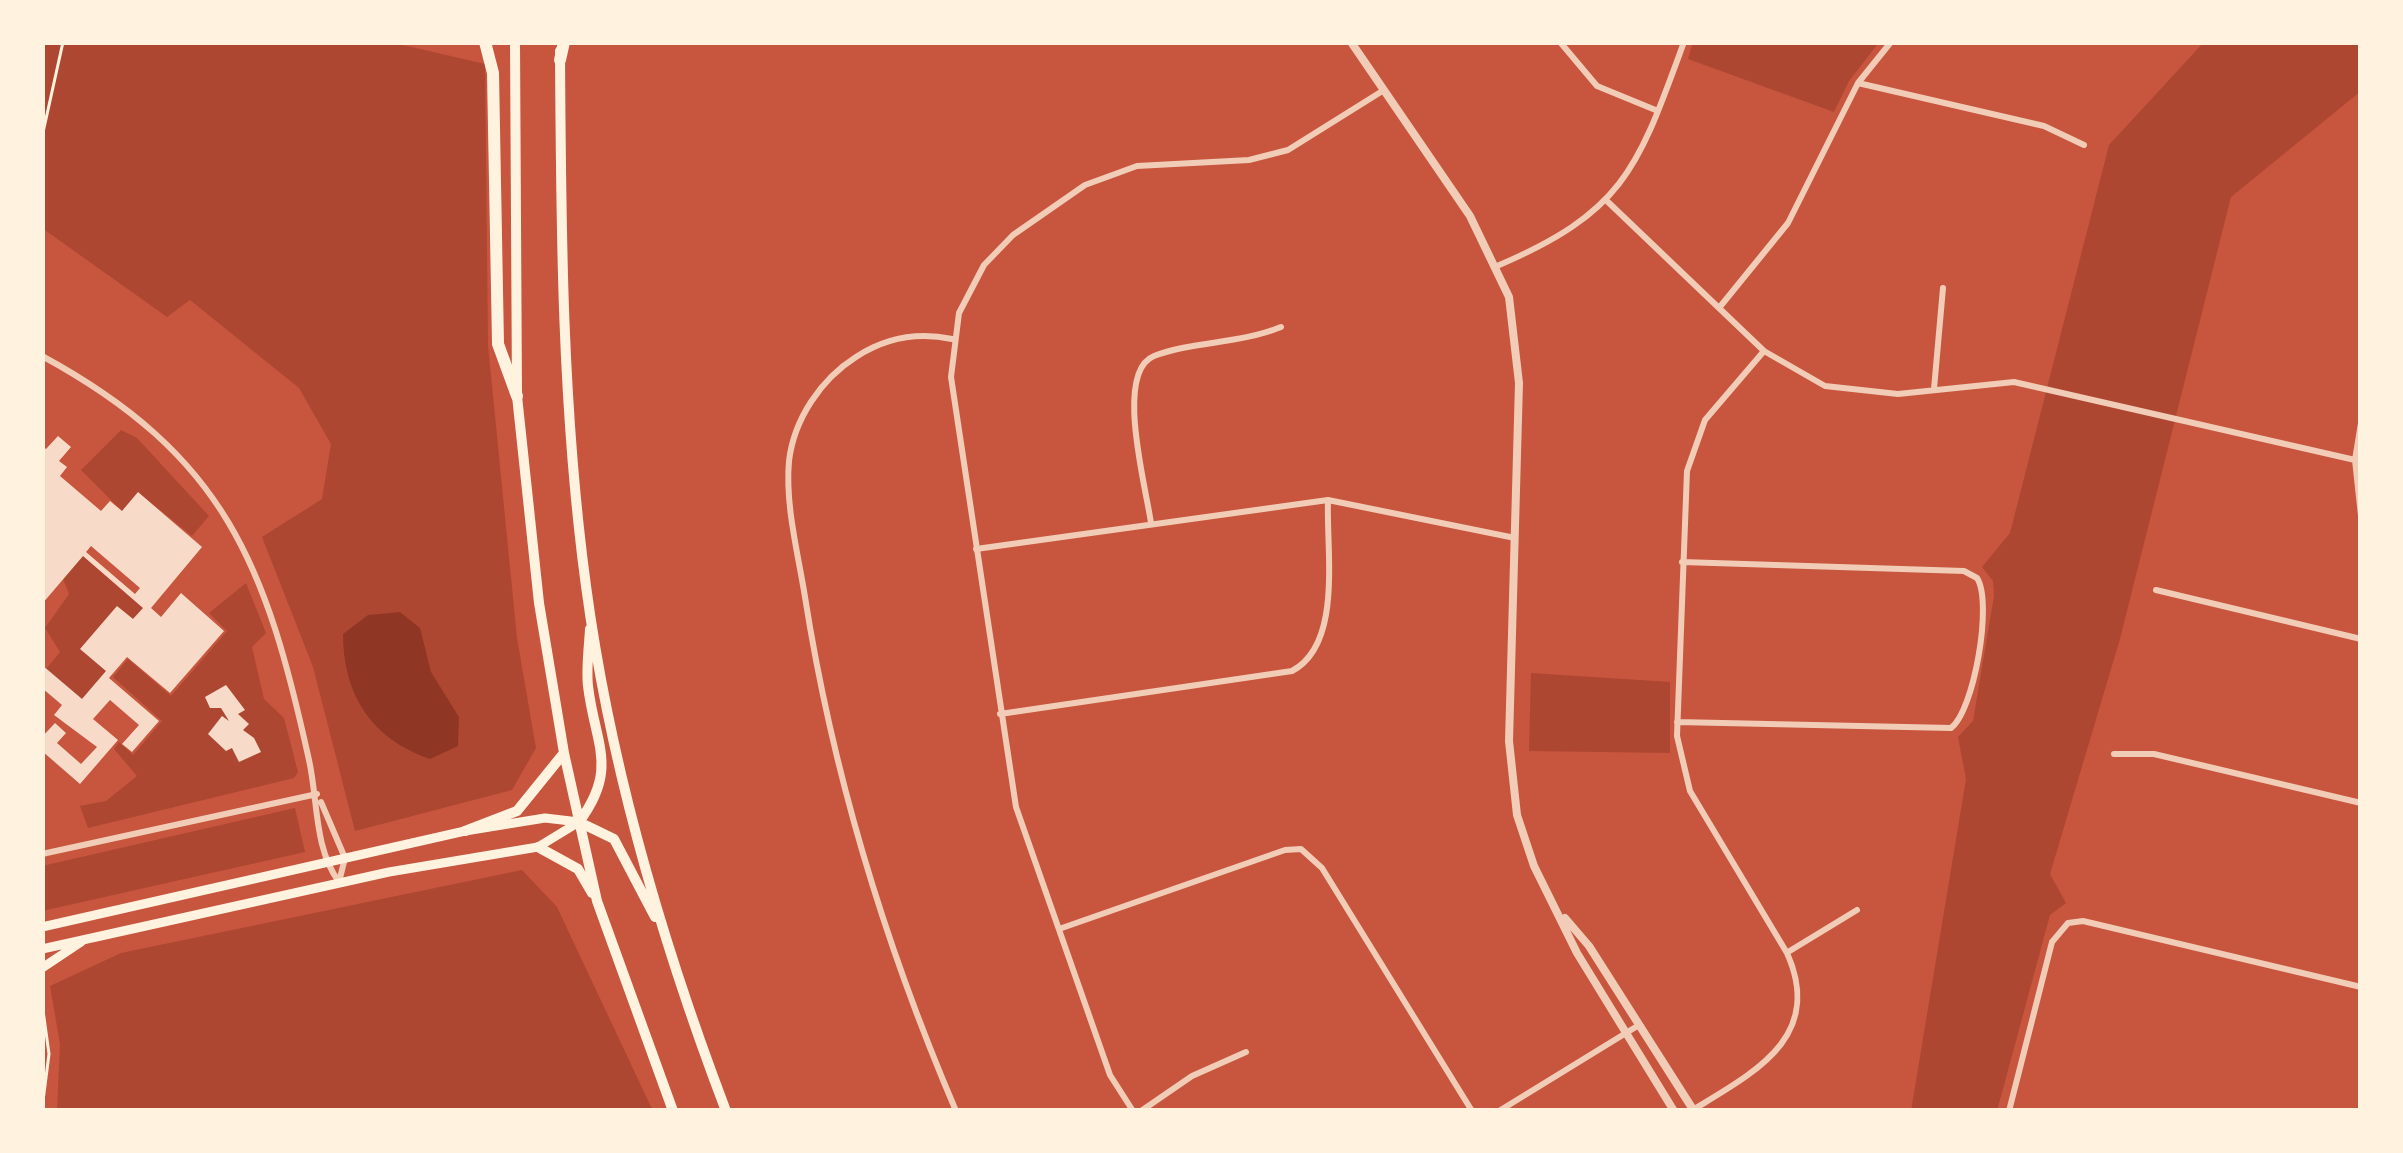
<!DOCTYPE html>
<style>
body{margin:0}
#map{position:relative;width:2403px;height:1153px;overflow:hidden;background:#c8553d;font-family:"Golos Text",sans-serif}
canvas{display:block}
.frame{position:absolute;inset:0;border:45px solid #fff3e0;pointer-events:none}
</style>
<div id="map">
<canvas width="2403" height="1153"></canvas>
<div class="frame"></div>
</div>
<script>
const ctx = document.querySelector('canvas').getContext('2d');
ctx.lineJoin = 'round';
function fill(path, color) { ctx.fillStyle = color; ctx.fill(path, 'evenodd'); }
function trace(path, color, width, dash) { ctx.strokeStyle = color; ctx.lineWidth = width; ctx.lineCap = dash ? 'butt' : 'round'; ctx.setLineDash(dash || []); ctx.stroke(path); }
fill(new Path2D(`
 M42,42H390L485,64L488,345L517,638L536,748L512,790L355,831L313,667L262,537L322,499L331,444L299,388L190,300L167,317L42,228Z
 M1693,42H1873L1877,45L1849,81L1834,112L1688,59Z
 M2204,42H2361V91L2231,197L2120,639L2050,874L2066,903L2050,915L1997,1111H1911L1966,779L1958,737L1973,721L1994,596L1993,581L1982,567L2010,533L2109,145Z
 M121,430L137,438L209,516L192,536L139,493L122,511L81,470Z
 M83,556L143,608L133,619L117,606L81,649L106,671L82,699L46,669L60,652L45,628L69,594L63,579Z
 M246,583L266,633L252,647L264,699L284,718L298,772L294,778L88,828L80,806L106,801L137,776L114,749L119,742L133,755L162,721L113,677L128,659L171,696L227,631L209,613Z
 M1531,673L1670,682V753L1529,751Z
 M295,808L305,852L42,911V866Z
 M522,870L557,907L653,1111H57L60,1044L50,986L121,953Z`), '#ae4732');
fill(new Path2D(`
 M400,612L420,628L431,672L459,717L458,746L430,759C371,739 343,694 343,634L368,615Z`), '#8f3625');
fill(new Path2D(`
 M58,436L71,447L59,461L67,467L60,476L101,511L110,501L122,511L138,492L202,547L151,608L161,617L181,593L224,631L170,693L127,657L109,678L159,721L132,752L122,744L139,725L110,700L93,719L118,740L80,784L42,751V737L55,723L66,733L57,743L81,764L97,747L54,715L62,705L42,688V665L82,699L106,671L80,649L117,606L133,619L143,608L83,556L42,604V446L46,449ZM91,546L140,588L135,594L86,552Z
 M226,685L245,710L238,714L249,724L243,730L254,738L261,752L239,762L232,748L226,751L208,734L222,716L229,721L221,708H210L205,697Z`), '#f7dbc8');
trace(new Path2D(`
 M42,137L63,42
 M42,1003L49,1054L42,1109`), '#fff3e0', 3);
trace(new Path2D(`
 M1560,42L1597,86L1658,111
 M1858,83L2044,126L2084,145
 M1608,202L1764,351L1825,386L1898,394L2014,382L2355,460
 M1497,266C1626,211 1638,167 1684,42
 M1719,308L1788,223L1858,83L1891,42
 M952,339C918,332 885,338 856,357C821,379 794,419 789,461C785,505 798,553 805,597C833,775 885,945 956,1111
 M42,356C226,456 266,565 309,760C318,800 314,849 339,882
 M1934,389L1943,288
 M2361,423L2355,460L2361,516
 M1151,523C1146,487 1114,372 1154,356C1194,341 1239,344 1281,327
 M976,549L1328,500L1515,538
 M2156,590L2361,639
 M1000,714L1292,671C1343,644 1326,551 1328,500
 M1677,722L1951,728C1974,711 1993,602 1977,578L1964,571L1682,562
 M2114,754H2154L2361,803
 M321,802L345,858L339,882
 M42,854L317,794
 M1059,929L1285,850L1301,849L1322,868L1472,1111
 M1788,952L1857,910
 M1133,1111L1110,1075L1016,807L951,377L959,313L984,265L1013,235L1085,185L1137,166L1249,160L1288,150L1384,90
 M1141,1111L1192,1076L1246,1052
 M1499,1111L1639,1025
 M1691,1111C1753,1073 1825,1038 1787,953L1690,791L1677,736L1687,471L1705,420L1764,351
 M2009,1111L2052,942L2068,923L2083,921L2361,987`), '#f1ccb7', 6);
trace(new Path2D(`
 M1351,42L1470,216L1509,297L1519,383L1509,741L1517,815L1534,866L1577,953L1674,1111
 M1565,918L1589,946L1694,1111`), '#f1ccb7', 8);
trace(new Path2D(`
 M42,927L465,831L545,818L579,822
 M42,949L389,872L538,847L579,822
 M42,968L81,942`), '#fff3e0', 9);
trace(new Path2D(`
 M515,42L517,396L539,603L564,753L597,901L673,1111
 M560,51C561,230 562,409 586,586C610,765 662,943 726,1111
 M579,822C619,768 595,745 588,686C586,668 589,648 590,629
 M579,822L614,839L655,917
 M465,831L517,811L564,753
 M538,847L578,869L592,893`), '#fff3e0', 10);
trace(new Path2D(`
 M485,42L493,73L498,344L517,396
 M560,60L564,42`), '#fff3e0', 12);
</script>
